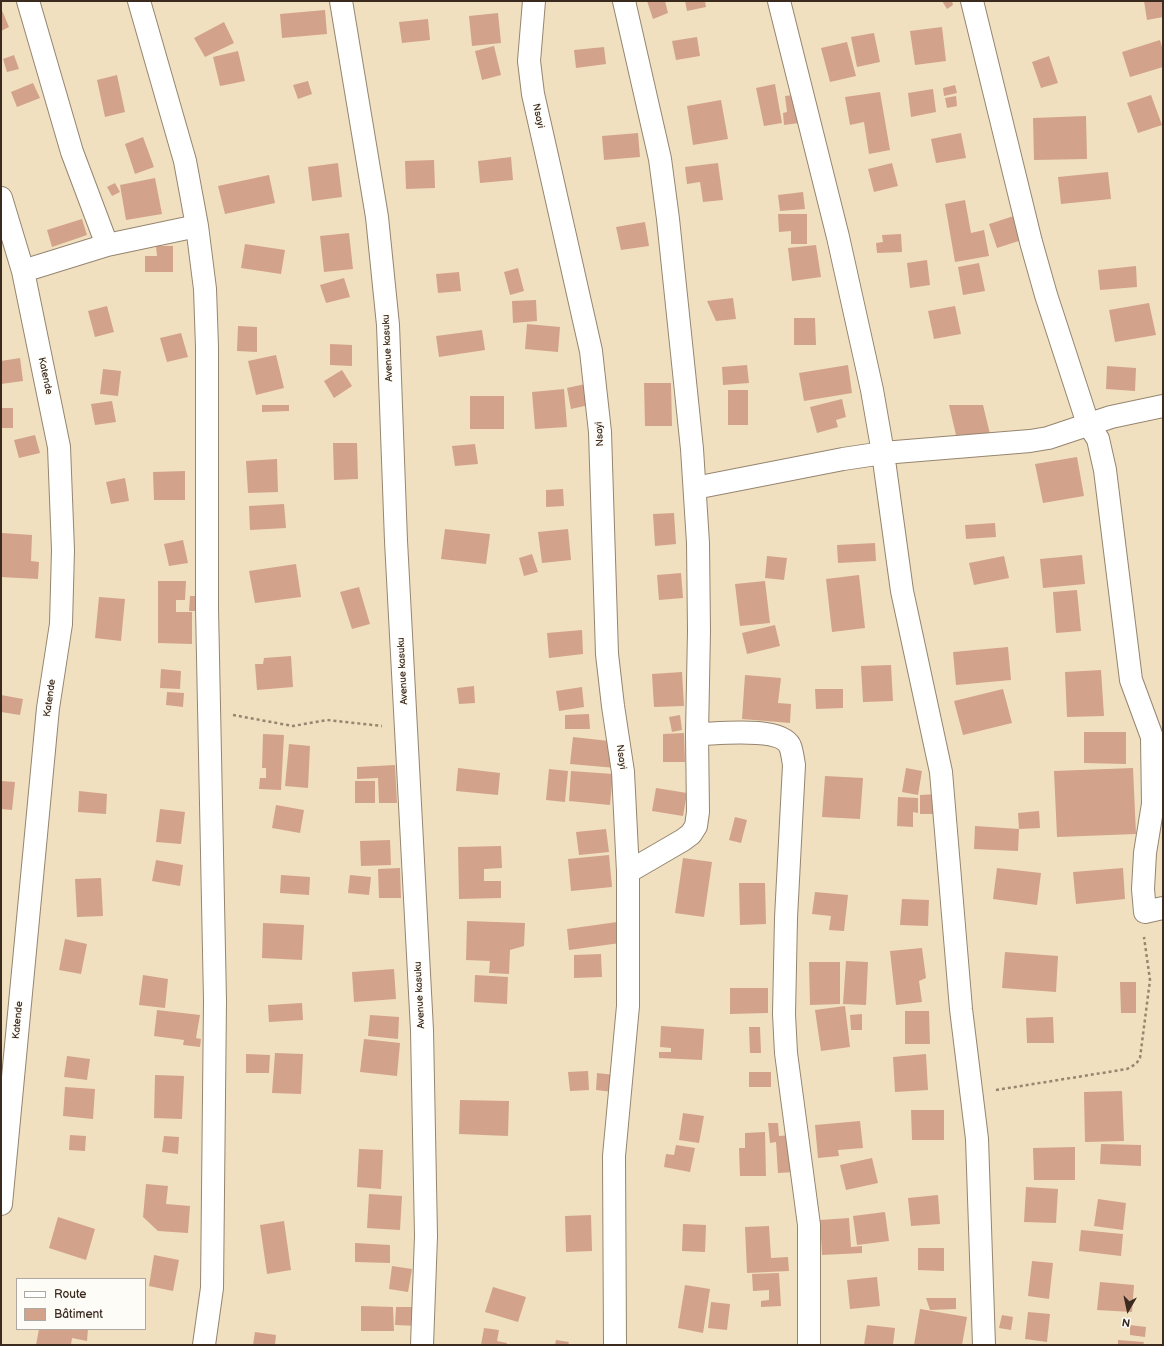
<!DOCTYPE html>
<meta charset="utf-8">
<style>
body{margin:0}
#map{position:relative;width:1164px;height:1346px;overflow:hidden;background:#f0e0c0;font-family:"Balsamiq Sans",sans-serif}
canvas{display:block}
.frame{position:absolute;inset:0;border:2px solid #3b2a1e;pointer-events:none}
.legend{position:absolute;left:16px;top:1278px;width:130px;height:52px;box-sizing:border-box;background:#fdfcf7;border:1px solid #afa8a0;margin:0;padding:5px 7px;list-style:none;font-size:12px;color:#3b2a1e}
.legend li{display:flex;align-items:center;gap:8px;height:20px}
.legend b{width:20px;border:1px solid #afa8a0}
.north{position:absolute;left:1108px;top:1290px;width:40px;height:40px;-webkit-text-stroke:3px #fdfcf7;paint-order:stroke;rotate:189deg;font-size:11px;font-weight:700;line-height:16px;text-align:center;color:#3b2a1e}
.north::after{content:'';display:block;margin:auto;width:14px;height:18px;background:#3b2a1e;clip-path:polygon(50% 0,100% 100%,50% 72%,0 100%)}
</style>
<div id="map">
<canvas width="1164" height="1346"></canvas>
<div class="frame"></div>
<ul class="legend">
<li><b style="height:5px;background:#fff"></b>Route</li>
<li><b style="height:11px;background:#d3a28a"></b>Bâtiment</li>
</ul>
<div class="north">N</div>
</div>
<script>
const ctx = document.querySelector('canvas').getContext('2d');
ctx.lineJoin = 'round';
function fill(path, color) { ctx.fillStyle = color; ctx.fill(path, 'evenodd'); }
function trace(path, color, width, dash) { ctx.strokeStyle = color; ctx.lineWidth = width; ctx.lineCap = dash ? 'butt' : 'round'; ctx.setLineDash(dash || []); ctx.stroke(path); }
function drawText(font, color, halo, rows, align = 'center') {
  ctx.font = font + ' "Balsamiq Sans",sans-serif'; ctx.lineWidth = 3; ctx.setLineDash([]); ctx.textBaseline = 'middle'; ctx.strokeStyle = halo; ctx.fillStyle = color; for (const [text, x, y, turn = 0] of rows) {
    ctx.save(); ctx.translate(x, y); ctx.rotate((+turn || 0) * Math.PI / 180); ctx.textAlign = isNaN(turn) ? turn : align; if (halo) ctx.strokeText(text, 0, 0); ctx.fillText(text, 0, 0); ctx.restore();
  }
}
fill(new Path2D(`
 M647,1H665L668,13L653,19Z
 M685,1H705L706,7L687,11Z
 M942,1H952L953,5L947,9Z
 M1144,1H1163V17L1147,20Z
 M1,8L9,27L1,31Z
 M325,10L327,34L282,38L280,14Z
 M498,13L501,43L472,46L469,16Z
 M428,19L430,40L402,43L399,22Z
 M224,22L234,43L205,57L194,38Z
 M942,27L946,61L915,65L910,31Z
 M874,33L880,62L857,67L851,37Z
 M697,37L700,56L676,60L672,41Z
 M1160,40L1163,50V67L1130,77L1122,52Z
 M847,42L856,76L830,82L821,48Z
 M494,46L501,75L482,80L475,51Z
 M604,47L606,64L576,68L574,50Z
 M238,51L245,81L220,86L213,57Z
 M14,55L19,69L7,72L3,59Z
 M1049,56L1058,83L1041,88L1032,62Z
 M117,75L125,112L105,117L97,80Z
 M308,81L312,94L298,99L293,85Z
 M33,83L40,98L17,107L11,92Z
 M775,84L782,123L764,126L756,88Z
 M955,85L957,93L944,96L943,88Z
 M933,89L936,112L911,117L908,93Z
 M880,92L890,150L869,154L864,122L850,125L845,97Z
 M802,94L799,123L784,125L783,113L787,112L785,96Z
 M1151,95L1162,125L1138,133L1127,103Z
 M956,96L957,106L947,108L945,98Z
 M721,100L728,139L693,145L687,106Z
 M1086,116L1087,159L1034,160L1033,118Z
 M638,133L640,157L604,160L602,136Z
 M961,133L966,158L936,163L931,139Z
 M143,137L154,167L135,174L125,144Z
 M511,157L513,180L480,183L478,161Z
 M434,160L435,188L406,189L405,161Z
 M338,163L342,197L312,201L308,167Z
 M718,163L723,200L703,202L700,182L687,184L685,167Z
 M892,163L898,186L874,192L868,169Z
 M1108,172L1111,199L1061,204L1058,177Z
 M269,175L275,203L225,214L218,186Z
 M155,178L162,214L126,220L120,185Z
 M115,183L120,192L112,196L107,187Z
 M803,192L805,209L780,211L778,195Z
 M965,200L971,233L984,230L989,256L955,262L945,204Z
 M778,214H807V244H791V231L779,232Z
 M1020,214L1028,238L997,248L989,224Z
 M82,219L87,235L52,247L47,230Z
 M645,222L649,246L621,250L616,227Z
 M349,233L353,269L324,272L320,236Z
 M901,234L902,252L877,253L876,243L883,242L882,235Z
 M245,244L285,250L281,274L241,268Z
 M816,245L821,277L792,281L788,248Z
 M156,246H173V272H145V256H157Z
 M927,260L930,285L910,288L907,263Z
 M979,263L985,291L963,295L958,267Z
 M1136,266L1137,287L1100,290L1098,270Z
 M518,268L524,291L510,295L504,272Z
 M459,272L461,291L438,293L436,274Z
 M344,278L350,297L326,303L320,285Z
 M733,298L736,319L716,321L707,301Z
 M536,300L537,321L513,323L512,301Z
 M1149,303L1156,335L1115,342L1109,310Z
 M107,306L114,332L95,337L88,311Z
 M955,306L961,334L934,339L928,311Z
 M794,318H815L816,345H794Z
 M527,324L560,327L558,352L525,349Z
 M238,326L257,327V352L237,351Z
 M482,330L485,350L439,357L436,336Z
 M181,333L188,357L167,362L160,338Z
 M330,344L352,345V366L330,365Z
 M276,355L284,388L256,395L248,361Z
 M20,358L23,381L1,384V361Z
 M747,365L749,383L723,385L722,367Z
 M848,365L852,393L804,401L799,373Z
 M1107,366L1136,368L1135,391L1106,389Z
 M103,369L121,371L118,396L100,394Z
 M342,370L352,386L334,398L324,381Z
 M644,383H671L672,426H645Z
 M585,384L589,405L571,409L567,388Z
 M564,389L567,427L535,429L532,392Z
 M728,390H748V425H728Z
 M470,396H504V429H470Z
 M842,399L846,417L836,420L838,427L817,433L810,407Z
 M112,401L116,422L95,425L91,404Z
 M262,405H289V411L262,412Z
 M949,405H983L990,434L956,435Z
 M1,408H13V428H1Z
 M35,435L40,453L19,458L14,440Z
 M333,443H357L358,479L334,480Z
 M475,444L478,464L455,466L452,446Z
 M1077,457L1084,496L1043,503L1035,464Z
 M277,459L278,492L248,493L246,461Z
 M185,471V500H154L153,472Z
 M125,478L129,501L111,504L106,482Z
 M563,489L564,506L546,507V490Z
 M284,504L286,528L250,530L249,506Z
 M674,513L676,544L655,546L653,514Z
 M995,523L996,537L966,539L965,525Z
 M445,529L490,534L486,564L441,559Z
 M568,529L571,560L542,563L538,532Z
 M2,533L32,535L31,561L39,562L38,579L1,577Z
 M183,540L188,563L169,566L164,544Z
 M875,543L876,561L838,563L837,545Z
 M532,554L538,572L524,576L519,558Z
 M1082,555L1085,584L1043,588L1040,559Z
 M767,556L787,558L784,580L765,578Z
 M1004,556L1009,578L974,585L969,563Z
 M296,564L301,597L255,603L249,571Z
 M681,573L683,598L659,600L657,575Z
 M859,575L865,628L832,632L826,579Z
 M158,581H186L185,600H176V612H192V644L158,643Z
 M765,581L770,623L740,626L735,584Z
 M359,587L370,624L352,629L340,592Z
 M1077,590L1081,631L1056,633L1053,592Z
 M190,596H204L203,611H189Z
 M99,597L125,599L121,641L95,638Z
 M775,625L780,646L747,654L742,633Z
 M582,630L583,654L549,658L547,633Z
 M1008,647L1011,680L956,685L953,652Z
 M291,656L293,687L257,690L255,664H263L264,658Z
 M891,665L893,701L863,702L861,666Z
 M161,669L181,671L180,689L160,688Z
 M1101,670L1104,716L1067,717L1065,672Z
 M682,672L684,706L654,707L652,674Z
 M745,675L781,678L778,703L791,704L790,723L742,719Z
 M474,686L475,703L459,704L457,688Z
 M582,687L584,707L559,711L556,691Z
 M815,689H843V708L816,709Z
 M1003,689L1012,723L963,735L954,701Z
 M167,692L184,693L183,707L166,705Z
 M1,695L23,699L20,715L1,712Z
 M589,714L590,729H565V715Z
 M680,715L682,730L672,732L669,717Z
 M1084,732H1126V764L1084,763Z
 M684,733L685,762H663V734Z
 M263,734L284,735L281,790L259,789L260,778H266V768H262Z
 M573,737L618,742L616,768L570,764Z
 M289,744L310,746L308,788L285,786Z
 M395,765L397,803H379L378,778L357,779V767Z
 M458,768L500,773L498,795L456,791Z
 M906,768L922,771L918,795L902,792Z
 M1133,768L1136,834L1057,837L1054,771Z
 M549,769L568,771L565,802L546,800Z
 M571,771L613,774L610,805L569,801Z
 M825,776L863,778L860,819L822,817Z
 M1,781L15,782L12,810L1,809Z
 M355,781H375V803H355Z
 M656,788L687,793L683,816L652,811Z
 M79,791L107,794L106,814L78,812Z
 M938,794V814H920V795Z
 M898,797L918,798V813L913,812V827L897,826Z
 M276,805L304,810L300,833L272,828Z
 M160,809L185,812L181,844L156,842Z
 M1039,811L1040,828L1019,829L1018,813Z
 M735,817L747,820L741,843L729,840Z
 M975,826L1019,829L1018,851L974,849Z
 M606,829L609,852L579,855L576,832Z
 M390,840L391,865L361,866L360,841Z
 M501,846L502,868L484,869V881H501V898L459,899L458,847Z
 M609,855L612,887L571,891L568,859Z
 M683,858L712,862L704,917L675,913Z
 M156,860L183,865L180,886L152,881Z
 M400,868L401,898H379L378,869Z
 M997,868L1041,873L1037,905L993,899Z
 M1123,868L1125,899L1076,904L1073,872Z
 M281,875L310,877L309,895L280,893Z
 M350,875L371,877L369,895L348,893Z
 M101,878L103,916L77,917L75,879Z
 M739,883H765L766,924L740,925Z
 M815,892L848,895L844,931L829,930L831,916L812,914Z
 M902,899L929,900L928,926L900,925Z
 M467,921L525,923L524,946L510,950L509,974L489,973L490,961L466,960Z
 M617,922L620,943L569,950L567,929Z
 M263,923L304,925L302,960L262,958Z
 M65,939L87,944L81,974L59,970Z
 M922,948L926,978L919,981L922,1002L896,1005L890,951Z
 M1005,952L1058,956L1056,992L1002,988Z
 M601,954L602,977L574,978V955Z
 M846,961L868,962L866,1005L843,1004Z
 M809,962H840V1004L810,1005Z
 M394,969L396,999L354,1002L352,972Z
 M143,975L168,979L165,1008L139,1005Z
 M475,975L508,977L507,1004L474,1002Z
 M1120,982H1136V1013H1121Z
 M730,988H768V1013L730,1014Z
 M302,1003L303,1020L269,1022L268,1005Z
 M845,1006L850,1047L821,1051L815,1010Z
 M157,1010L200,1015L196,1038L201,1039L200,1047L183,1045L184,1040L154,1036Z
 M905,1011H929L930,1044H905Z
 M862,1014V1030H851L850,1015Z
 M370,1015L399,1017L398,1039L368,1036Z
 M1053,1017L1054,1043H1027L1026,1018Z
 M661,1026L704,1029L702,1060L659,1058V1052H671V1048L660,1047Z
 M749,1027H760L761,1053H750Z
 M364,1039L400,1043L397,1076L360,1072Z
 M275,1053L303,1054L301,1094L272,1093Z
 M246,1054L270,1055L269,1073H246Z
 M926,1054L928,1090L895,1092L893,1057Z
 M67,1056L90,1059L87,1080L64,1077Z
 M588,1071L589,1090L570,1091L568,1072Z
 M749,1072H771V1087H749Z
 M597,1073L615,1075L613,1092L596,1090Z
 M155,1075L184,1076L182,1119L154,1118Z
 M65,1087L95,1089L93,1119L63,1116Z
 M1122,1091L1124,1141L1085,1142L1084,1092Z
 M460,1100L509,1101L508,1136L459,1134Z
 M911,1110H944V1140H912Z
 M683,1113L704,1116L699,1143L679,1140Z
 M860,1121L863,1148L838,1150L839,1156L818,1158L815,1125Z
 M768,1123H778L779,1136L791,1135L794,1172L778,1173L776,1142L770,1143Z
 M765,1132L766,1176H740L739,1148H745V1133Z
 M70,1135L86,1136L85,1151L69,1150Z
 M164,1136L179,1137L178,1154L162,1152Z
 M1101,1144L1141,1145V1166L1100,1164Z
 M676,1145L695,1148L690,1172L664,1167L666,1154L674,1155Z
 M1075,1147V1180H1034L1033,1148Z
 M359,1149L383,1150L381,1189L357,1187Z
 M872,1158L878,1183L846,1190L840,1165Z
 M146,1184L168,1186L166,1204L190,1206L188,1233L158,1231L143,1217Z
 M1026,1187L1058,1189L1056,1223L1024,1222Z
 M369,1194L402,1196L400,1230L367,1228Z
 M938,1195L940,1224L911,1226L908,1198Z
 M1098,1199L1126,1203L1123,1230L1094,1226Z
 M885,1212L889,1241L857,1245L853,1216Z
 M591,1215L592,1251L566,1252L565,1216Z
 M58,1217L95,1229L86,1260L49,1248Z
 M849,1218L851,1247L862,1246V1253L822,1255L820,1220Z
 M284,1221L291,1270L267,1274L260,1225Z
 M683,1224L706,1225L705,1252L682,1251Z
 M769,1226L771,1258L788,1257L789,1271L747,1273L745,1227Z
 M1081,1230L1123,1234L1121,1256L1079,1251Z
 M355,1243L390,1245V1263L355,1262Z
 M918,1248H944V1271L918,1270Z
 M154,1255L179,1260L173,1291L149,1286Z
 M1032,1261L1053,1263L1049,1299L1028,1296Z
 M392,1266L412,1269L408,1292L389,1289Z
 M779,1273L781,1306L761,1307V1301L769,1300V1290L753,1291L752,1274Z
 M877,1277L880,1306L850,1309L847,1280Z
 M1100,1282L1134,1285L1132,1312L1097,1310Z
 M685,1285L710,1289L703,1333L678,1328Z
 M493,1287L526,1297L518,1322L485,1312Z
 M926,1298H956V1309L930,1310Z
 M711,1302L730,1304L727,1330L708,1328Z
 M361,1306L393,1307L394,1331H361Z
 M396,1307H418V1326L395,1325Z
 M920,1309L967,1317L962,1345H914Z
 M1028,1312L1050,1314L1047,1342L1025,1339Z
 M1002,1315L1013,1317L1011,1330L999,1328Z
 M867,1325L895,1328L893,1345H864Z
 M1130,1325L1146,1327L1145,1337L1130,1335Z
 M484,1328L499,1330L497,1341L507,1343L506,1345H481Z
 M39,1329H88L87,1341L72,1338L71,1345H36Z
 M255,1332L276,1335L275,1345H253Z
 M556,1340L569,1342L568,1345H555Z
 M1118,1340L1144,1342L1143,1345H1118Z`), '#d3a28a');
const minor = new Path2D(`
 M28,1L72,152L107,245
 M139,1L185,161L197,226L205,289L207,347V608L215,1000L212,1288L204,1345
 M341,1L377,217L388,325L396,541L422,1030L426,1236L422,1345
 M534,1L529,61L533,94L591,351L600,432L607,654L613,706L623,772L628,872V1006L614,1156L615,1345
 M624,1L660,159L668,219L692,449L698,543L699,631L697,734L698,812L696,826L691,834L683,840L628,872
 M779,1L838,237L872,390L883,453L902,591L941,772L961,1009L977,1139L984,1345
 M972,1L1031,242L1046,295L1088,424L1098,439L1105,470L1131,680L1152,737L1153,804L1145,853L1143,889L1145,912L1163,908
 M1,198L23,271L59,447L63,550L61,624L48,708L1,1204
 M23,271L107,245L197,226
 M695,488L843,459L883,453L1030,441L1048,438L1111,417L1163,406
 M697,734C717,734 780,726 790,746C792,751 793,759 794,765L786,918L784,1014L786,1053L809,1225V1345`);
trace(minor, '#96856f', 24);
trace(new Path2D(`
 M233,715L293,726L327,720L382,726
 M996,1090L1127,1069L1136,1064L1140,1058L1150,980L1144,937`), '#96856f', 2.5, [3, 3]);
trace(minor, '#fff', 22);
drawText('10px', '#3b2a1e', '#fdfcf7', [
 ["Nsayi",538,116,78],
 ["Avenue kasuku",388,348,-93],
 ["Katende",45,376,78],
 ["Nsayi",600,434,-94],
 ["Avenue kasuku",403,671,-93],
 ["Katende",50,698,-82],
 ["Nsayi",621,757,82],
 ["Avenue kasuku",420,995,-93],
 ["Katende",18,1020,-85]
]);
</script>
